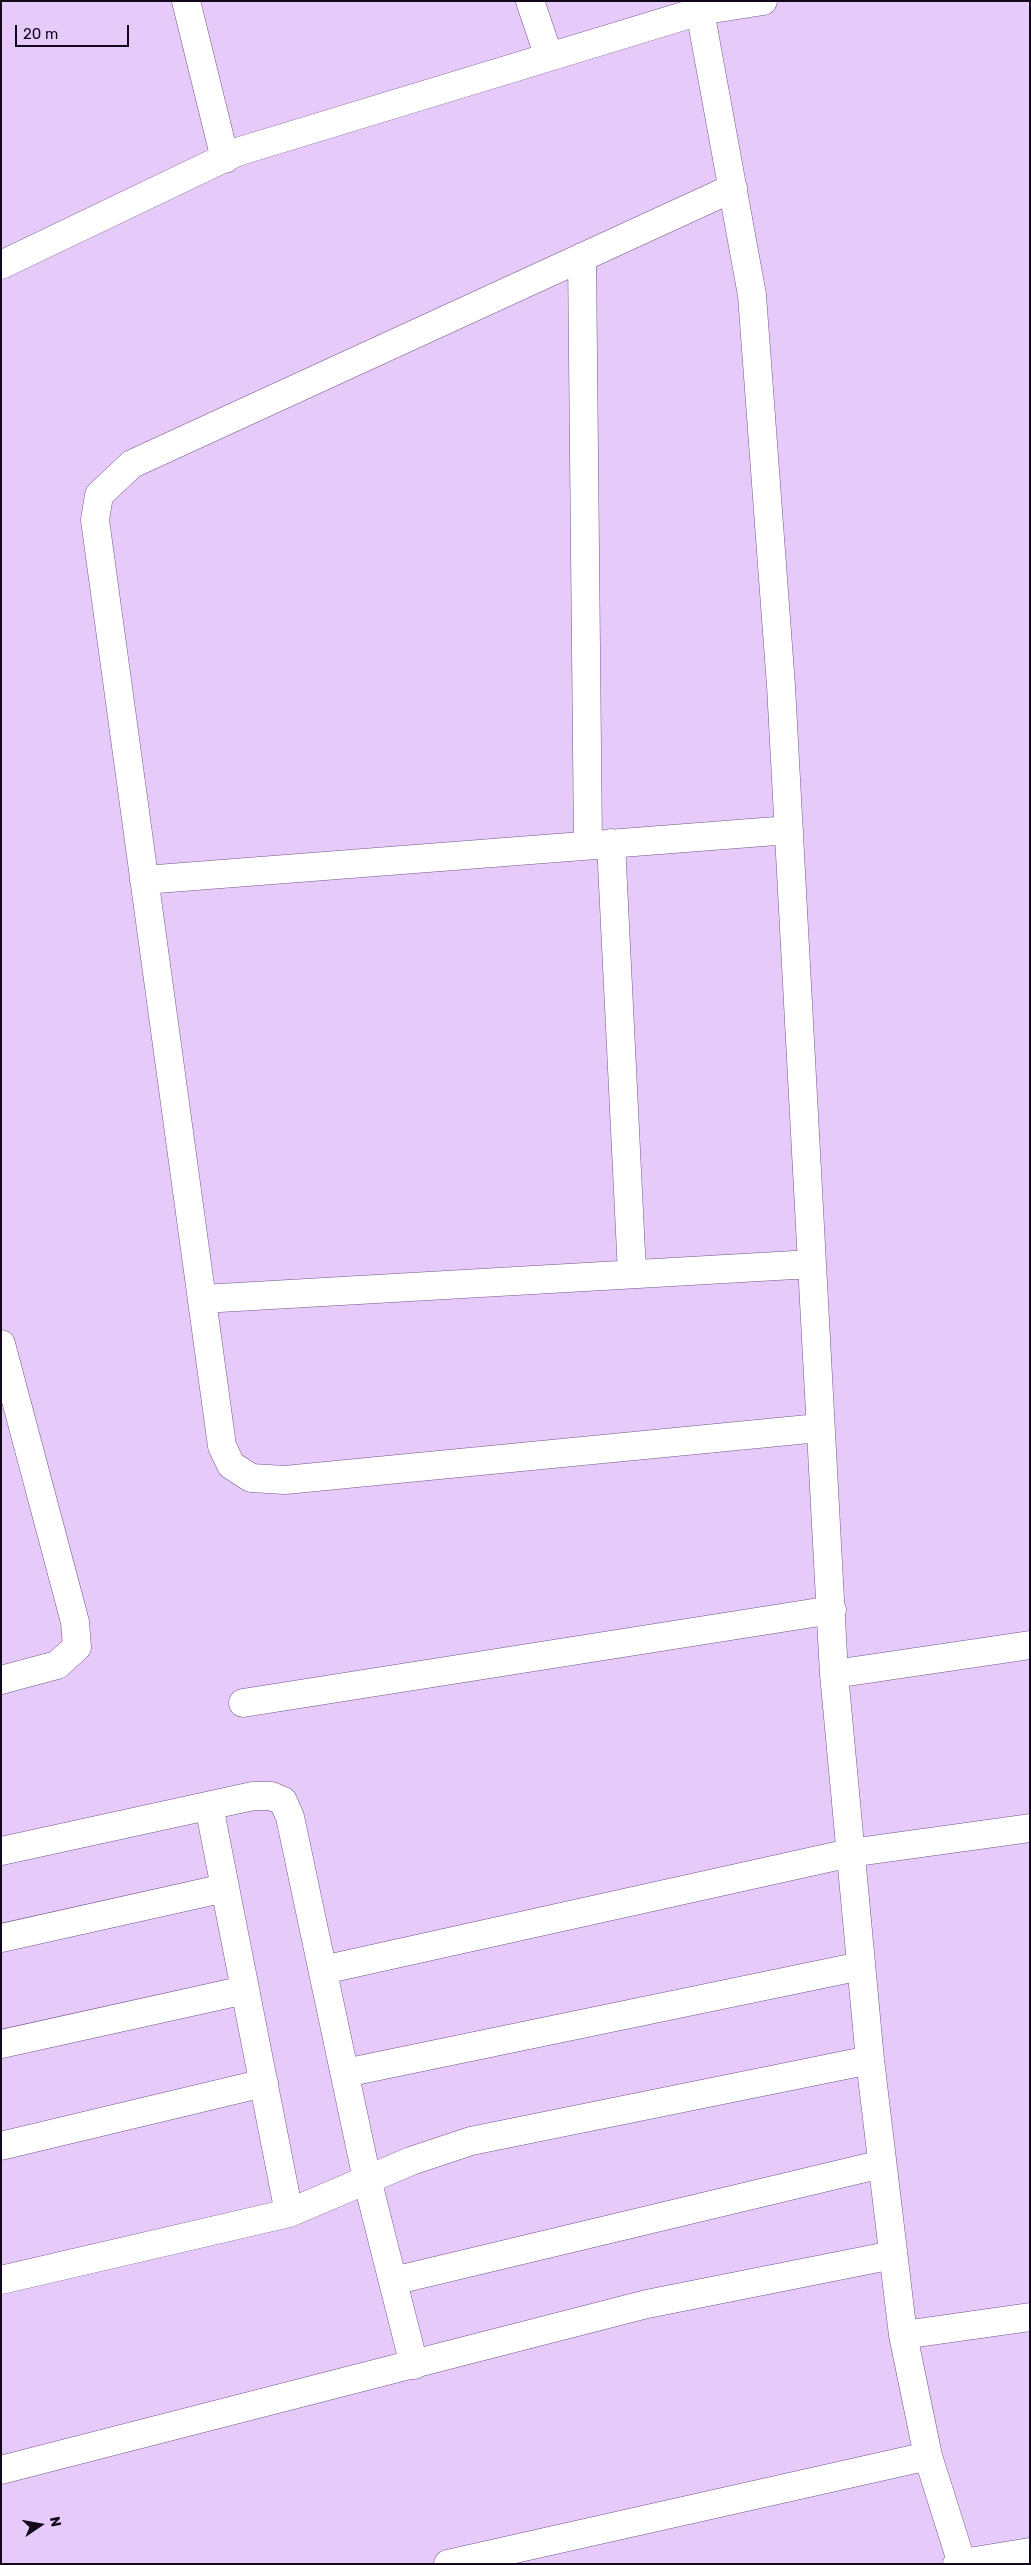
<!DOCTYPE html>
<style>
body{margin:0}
#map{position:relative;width:1031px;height:2565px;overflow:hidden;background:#e6cbfa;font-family:Rubik,sans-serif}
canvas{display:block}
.frame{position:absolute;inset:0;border:2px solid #13071b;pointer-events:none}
.north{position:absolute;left:15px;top:2500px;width:50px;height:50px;-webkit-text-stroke:4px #e6cbfa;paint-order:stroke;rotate:78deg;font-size:14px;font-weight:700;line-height:20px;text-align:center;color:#13071b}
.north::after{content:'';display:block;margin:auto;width:18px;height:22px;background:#13071b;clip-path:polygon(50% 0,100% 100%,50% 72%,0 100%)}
.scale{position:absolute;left:15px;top:25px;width:114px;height:22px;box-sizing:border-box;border:2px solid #13071b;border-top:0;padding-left:6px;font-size:15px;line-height:18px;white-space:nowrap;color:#13071b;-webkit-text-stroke:4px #e6cbfa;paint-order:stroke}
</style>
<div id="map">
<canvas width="1031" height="2565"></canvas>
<div class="frame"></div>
<div class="north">N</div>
<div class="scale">20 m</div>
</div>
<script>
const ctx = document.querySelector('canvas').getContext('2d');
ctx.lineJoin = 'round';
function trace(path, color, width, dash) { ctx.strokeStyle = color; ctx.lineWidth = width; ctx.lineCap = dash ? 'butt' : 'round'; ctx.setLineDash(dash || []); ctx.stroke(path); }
const minor = new Path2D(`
 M186,1L225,159
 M530,1L549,57
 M700,11L752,295L781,686L834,1674L870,2060L903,2335L928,2456L962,2564
 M733,188L132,464L99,495L95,520L222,1446L231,1465L251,1478L285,1480L819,1428
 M582,257L588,845
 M1,265L237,152L700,11L763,1
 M611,843L632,1273
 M144,880L789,830
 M202,1299L812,1264
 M1,1344L75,1622L77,1647L57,1665L1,1680
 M834,1674L1030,1645
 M243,1703L832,1610
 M209,1806L289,2213
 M1,1851L253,1796H271L283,1801L290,1817L367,2179L414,2365
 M1,1938L225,1888
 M323,1970L850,1853L1030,1828
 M1,2044L245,1990
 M345,2073L861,1966
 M1,2146L264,2083
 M1,2280L289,2213L411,2161L471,2141L870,2060
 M393,2281L882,2164
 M903,2335L1030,2317
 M1,2470L647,2304L893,2255
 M448,2564L928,2456
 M957,2564L1030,2552`);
trace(minor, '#745589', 29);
trace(minor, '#fff', 28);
</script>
